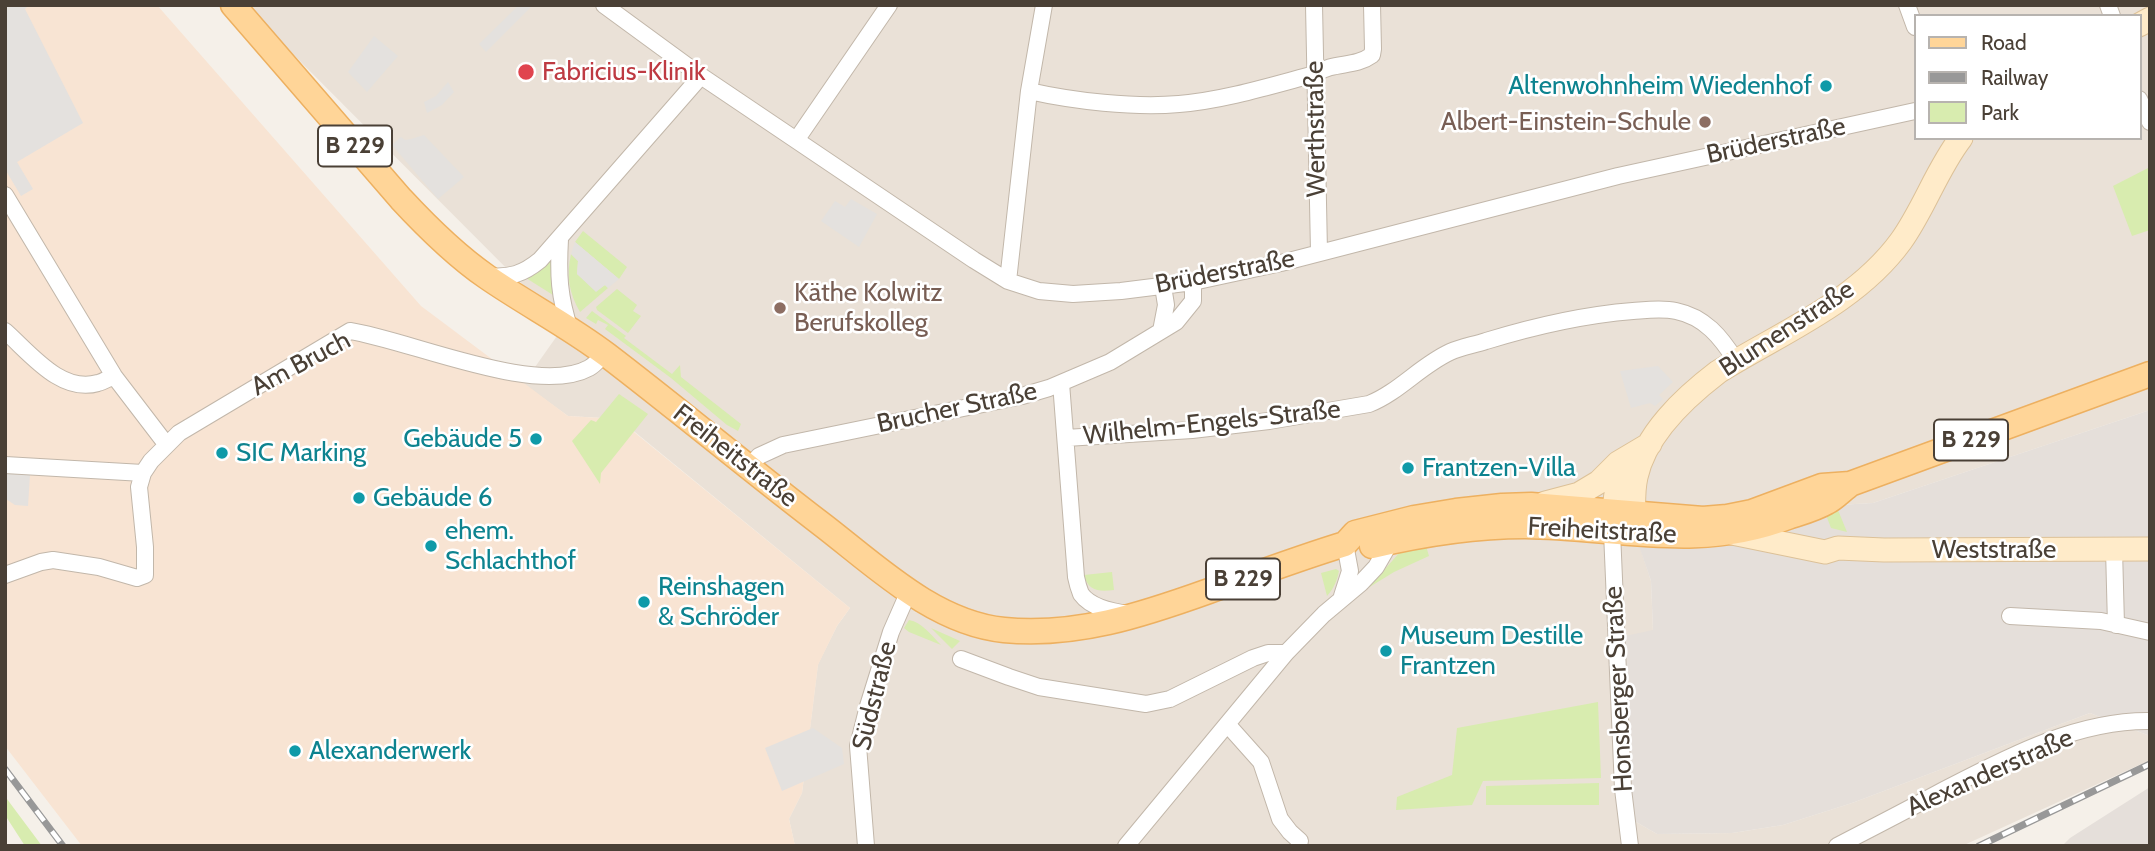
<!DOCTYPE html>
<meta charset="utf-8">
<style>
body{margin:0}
#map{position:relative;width:2155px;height:851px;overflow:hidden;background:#f5f0e9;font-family:Cabin,sans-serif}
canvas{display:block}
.frame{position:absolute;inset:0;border:7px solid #4a4036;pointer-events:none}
.legend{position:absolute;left:1914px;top:14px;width:228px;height:126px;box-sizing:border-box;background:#fff;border:2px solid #b7b3af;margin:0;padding:9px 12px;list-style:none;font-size:21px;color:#4a4036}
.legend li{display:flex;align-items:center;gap:14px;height:35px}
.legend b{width:35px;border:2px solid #b7b3af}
</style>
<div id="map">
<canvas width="2155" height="851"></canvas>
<div class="frame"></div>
<ul class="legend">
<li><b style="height:9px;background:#ffd598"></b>Road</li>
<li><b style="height:9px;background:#989898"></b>Railway</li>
<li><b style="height:19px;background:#d8ecaf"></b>Park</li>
</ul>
</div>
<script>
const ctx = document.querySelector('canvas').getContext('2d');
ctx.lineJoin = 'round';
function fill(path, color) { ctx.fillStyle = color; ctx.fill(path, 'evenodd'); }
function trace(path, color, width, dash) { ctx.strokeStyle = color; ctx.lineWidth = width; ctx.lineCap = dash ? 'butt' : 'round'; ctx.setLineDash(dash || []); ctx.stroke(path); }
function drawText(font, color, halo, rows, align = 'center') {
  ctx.font = font + ' Cabin,sans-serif'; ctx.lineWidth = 5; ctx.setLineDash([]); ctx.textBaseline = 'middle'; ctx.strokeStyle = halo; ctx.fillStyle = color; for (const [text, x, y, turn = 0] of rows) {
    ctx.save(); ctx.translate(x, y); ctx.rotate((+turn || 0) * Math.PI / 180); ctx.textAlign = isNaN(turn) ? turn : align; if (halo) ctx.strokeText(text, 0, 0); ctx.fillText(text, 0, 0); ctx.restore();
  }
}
fill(new Path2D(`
 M244,5H2150V410L1873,503L1630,517L1651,581L1653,631L1625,637L1631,819L1657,834L1732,833L1783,825L1852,803L2090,713L2150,736V760L1962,846H795L789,819L802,793L818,664L837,626L850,608L619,419L568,416L523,384L564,326ZM1915,16H2139V138H1915ZM1282,580L1120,619H1099ZM909,612L1056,621L1037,623Z`), '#eae1d7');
fill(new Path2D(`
 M5,5H157L421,306L568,416L618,419L850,608L837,626L818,665L802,793L789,819L795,846H82L5,746Z`), '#f8e4d3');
fill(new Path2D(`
 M2150,410V736L2090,713L1852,803L1783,825L1732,833L1657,834L1631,819L1625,636L1653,630L1651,581L1629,517L1873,503Z
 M2150,787V846H2062L2070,838Z`), '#e5dfda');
fill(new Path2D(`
 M2150,167V230L2132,236L2113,186Z
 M583,231L627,267L619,279L575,242Z
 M571,254L578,261L577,274L596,291L605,285L608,288L580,312C569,293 566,276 571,254Z
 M553,256L552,282L553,295L526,278L538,271Z
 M617,289L637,305L633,311L641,316L628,333L597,310L596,307Z
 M592,311L626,336L624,338L672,374L680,365L681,377L741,424L738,431L727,425L671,378L605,329L608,325L598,320L596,324L586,318Z
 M619,394L648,414L601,473L600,484L572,441L591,420L596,422Z
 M1838,510L1847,532L1831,528L1826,515Z
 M1426,546L1429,556L1394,572L1368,588L1401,551Z
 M1336,569L1339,571C1337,581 1334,588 1327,596L1321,573Z
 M1112,572L1114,590C1099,592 1088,591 1084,575Z
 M909,620C922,622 932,636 941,645L909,632L904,628Z
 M931,628L960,641L952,649Z
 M1598,702L1601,778L1483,781L1472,805L1396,810L1397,797L1452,775L1457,728Z
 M1599,783V805H1486V786Z
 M7,799L42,846H25L5,815V800Z`), '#d8ecaf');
fill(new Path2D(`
 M5,5H29L25,9L83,123L17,162L33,189L21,196L5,169Z
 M519,5L532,6L486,52L479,44Z
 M374,36L398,56L367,92L348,72Z
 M448,82L454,92L442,105L427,113L424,102L436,96Z
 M424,135L464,177L438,199L392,145L401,137L405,140L411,139Z
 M851,199L877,214L859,247L821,221L835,201L845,207Z
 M575,242L619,279L608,288L605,285L596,292L577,274L578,261L571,254Z
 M1658,366L1673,382L1659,395L1663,399L1655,406L1650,403L1631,408L1620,371Z
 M7,473L30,475L28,506L15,505L6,499Z
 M813,728L842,748L844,764L782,791L765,748Z`), '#e4e1de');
const street = new Path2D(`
 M604,5L701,76L974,260L1008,281L1039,291L1073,294L1121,291L1193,282L1281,263L1618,176L1915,111
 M1314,5L1319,252
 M1907,5L1915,27
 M2108,5L2112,16
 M1029,91C1073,101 1134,108 1179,104C1225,100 1270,86 1315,74C1335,61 1354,68 1372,55L1373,49L1372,5
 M2139,99L2150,122
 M797,139L889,5
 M5,195L114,376L166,444
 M560,239C558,275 559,296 570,330
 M488,276C510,278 523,274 540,260L701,76
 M1008,281L1029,91L1044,5
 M5,331C30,353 61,394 98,383C103,382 109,378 114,376
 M1161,331L1166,305L1163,286
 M1061,383L1076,577C1077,582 1079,589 1081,594C1091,608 1113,612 1129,614
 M1066,438L1192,430L1269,421L1369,404C1399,392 1420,366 1450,352C1461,347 1474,345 1486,341C1535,326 1582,315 1633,311C1647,310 1662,308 1676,311C1705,317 1721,337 1736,361
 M5,465L143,473
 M748,468L759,456L783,445L1022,396L1049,388L1110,362L1176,322L1193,301V282
 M1612,532L1623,789L1630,846
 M2114,549L2116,625
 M5,575L41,562L53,560L99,567L137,578L145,575V547L139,487L143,473L151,461L179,433L350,331C409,340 537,397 589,368C595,365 600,358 605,353
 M1342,596L1350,571L1345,544
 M2010,616L2101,621L2150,632
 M961,659L1009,677L1039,687L1146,704L1170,699L1253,658L1268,653H1286
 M1228,725L1261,762L1280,819L1290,832L1300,841
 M866,846L858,746L868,706L891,632L909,591
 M1126,846L1286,653L1324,614L1361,583L1376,567L1391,541
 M1837,846C1872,828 1907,810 1942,791C2006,758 2076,720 2150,721`);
const secondary = new Path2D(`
 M2139,25L2150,19
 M1545,503L1579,494L1599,482L1618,463L1650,444
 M1614,512C1615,492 1618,479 1631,463
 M1634,531C1634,514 1632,494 1636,477C1645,434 1684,398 1718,372C1780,333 1856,303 1901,241C1924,209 1937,169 1961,138
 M1732,533L1825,552L1838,548L1884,550L2150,549`);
const primary = new Path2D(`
 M233,5L401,199C427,227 455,255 487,277C526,304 569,326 607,355C679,410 748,468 820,523C874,564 933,623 1004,630C1076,637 1142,615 1209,591C1254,575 1299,558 1345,544L1355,533L1414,518L1456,511L1502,506L1531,505L1703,519L1727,517L1752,512L1822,486L1850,484L2150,374
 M1372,546C1423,534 1473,526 1525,526C1617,527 1697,552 1788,517C1800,513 1815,509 1827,502C1835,498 1841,491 1848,486`);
trace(street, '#c2b7aa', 18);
trace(secondary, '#dcc198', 25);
trace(primary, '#edb060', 27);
trace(street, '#fff', 16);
trace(secondary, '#ffebc9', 23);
trace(primary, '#ffd598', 24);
const rail = new Path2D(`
 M5,769L63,846
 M1979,846L2150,764`);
trace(rail, '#989898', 7);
trace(rail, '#fff', 4.5, [13]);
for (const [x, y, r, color] of [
 [526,72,9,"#e0444e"],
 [1826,86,7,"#0f9aa8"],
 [1705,122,7,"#8d6e63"],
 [780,308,7,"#8d6e63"],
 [536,439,7,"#0f9aa8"],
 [222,453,7,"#0f9aa8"],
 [1408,468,7,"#0f9aa8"],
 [359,498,7,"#0f9aa8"],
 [431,546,7,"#0f9aa8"],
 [644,602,7,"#0f9aa8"],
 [1386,651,7,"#0f9aa8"],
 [295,751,7,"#0f9aa8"]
]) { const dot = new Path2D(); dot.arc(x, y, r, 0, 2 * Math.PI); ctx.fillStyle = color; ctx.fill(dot); trace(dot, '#fff', 2.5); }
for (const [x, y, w] of [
 [355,146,74],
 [1971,440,74],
 [1243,579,74]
]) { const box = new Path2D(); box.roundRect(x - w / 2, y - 20.5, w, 41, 5); ctx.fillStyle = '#fff'; ctx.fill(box); trace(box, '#4a4036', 2); }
drawText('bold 24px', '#4a4036', null, [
 ["B 229",355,146],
 ["B 229",1971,440],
 ["B 229",1243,579]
]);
drawText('26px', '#be3a42', '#fff', [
 ["Fabricius-Klinik",542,72]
], 'left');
drawText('26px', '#0d838f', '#fff', [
 ["Altenwohnheim Wiedenhof",1812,86,"right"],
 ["Gebäude 5",522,439,"right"],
 ["SIC Marking",236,453],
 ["Frantzen-Villa",1422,468],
 ["Gebäude 6",373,498],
 ["ehem.",445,531],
 ["Schlachthof",445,561],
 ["Reinshagen",658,587],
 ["& Schröder",658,617],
 ["Museum Destille",1400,636],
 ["Frantzen",1400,666],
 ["Alexanderwerk",309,751]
], 'left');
drawText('26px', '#785e54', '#fff', [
 ["Albert-Einstein-Schule",1691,122],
 ["Käthe Kolwitz",794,293,"left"],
 ["Berufskolleg",794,323,"left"]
], 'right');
drawText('26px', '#4a4036', '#fff', [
 ["Werthstraße",1316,129,-91],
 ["Brüderstraße",1776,141,-12],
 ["Brüderstraße",1225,272,-11],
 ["Blumenstraße",1787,329,-33],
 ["Am Bruch",301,364,-28],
 ["Brucher Straße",957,408,-12],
 ["Wilhelm-Engels-Straße",1212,423,-6],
 ["Freiheitstraße",735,456,38],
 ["Freiheitstraße",1602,531,3],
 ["Weststraße",1994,550],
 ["Honsberger Straße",1619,689,-93],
 ["Südstraße",875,696,-76],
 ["Alexanderstraße",1990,773,-24]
]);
</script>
